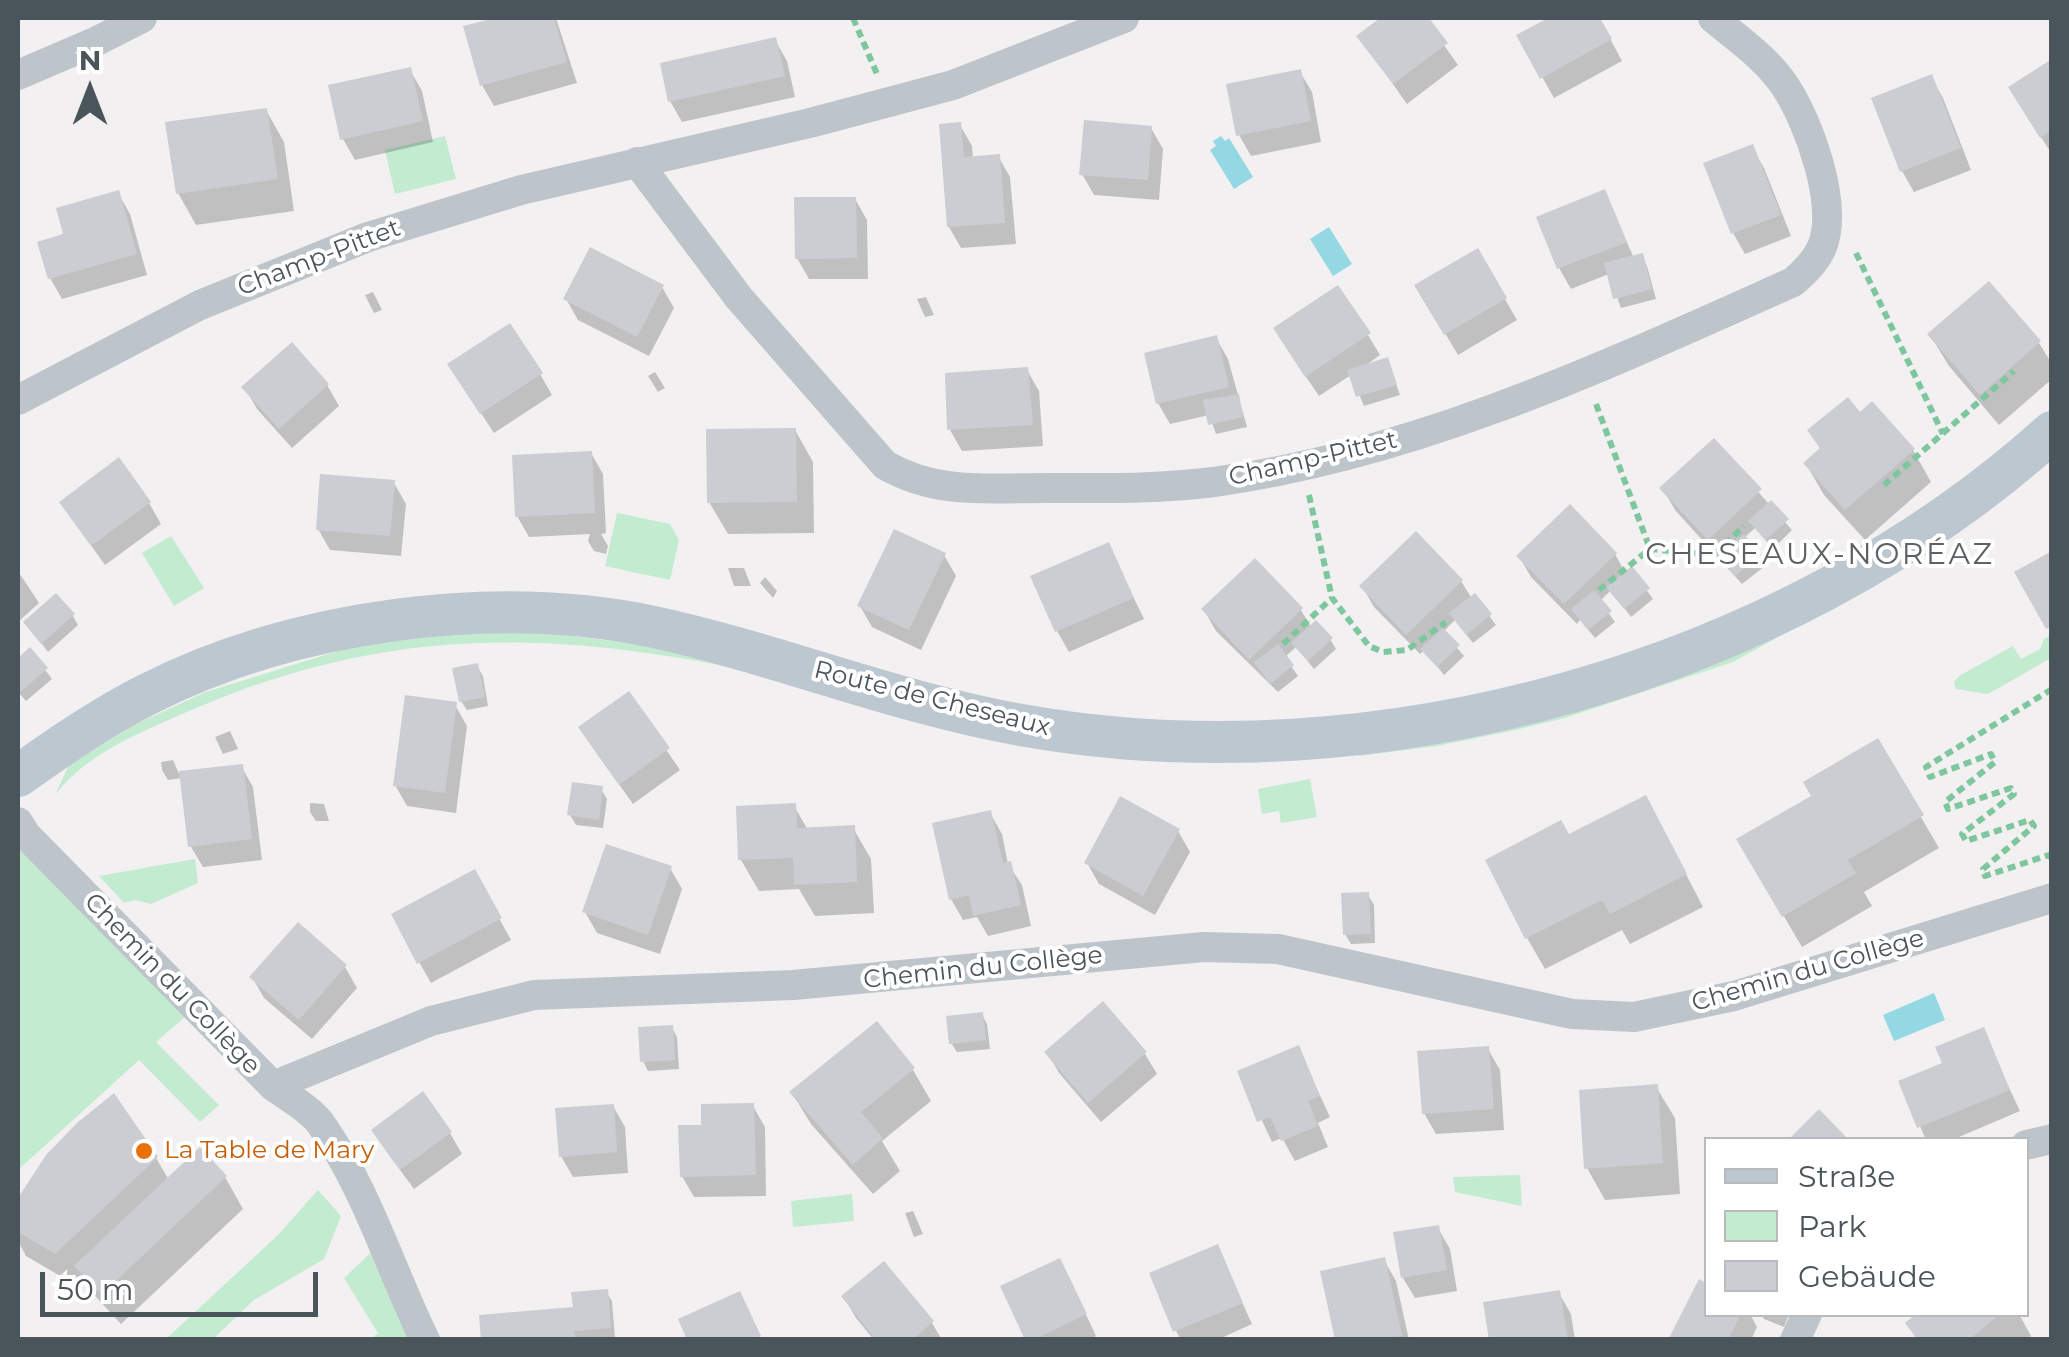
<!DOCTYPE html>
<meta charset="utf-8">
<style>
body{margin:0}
#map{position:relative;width:2069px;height:1357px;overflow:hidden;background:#f2f0f0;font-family:Montserrat,sans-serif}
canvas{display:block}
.frame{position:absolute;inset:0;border:20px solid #4a545b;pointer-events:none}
.legend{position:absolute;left:1704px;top:1137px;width:325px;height:180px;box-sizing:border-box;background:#fff;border:2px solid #b7bbbd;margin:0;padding:12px 18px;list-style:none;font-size:30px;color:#4a545b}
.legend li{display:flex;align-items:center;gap:20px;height:50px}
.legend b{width:50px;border:2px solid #b7bbbd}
.north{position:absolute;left:40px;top:40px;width:100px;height:100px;-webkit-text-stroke:8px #fff;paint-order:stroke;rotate:0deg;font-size:28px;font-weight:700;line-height:40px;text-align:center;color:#4a545b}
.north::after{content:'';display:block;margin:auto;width:35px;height:45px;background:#4a545b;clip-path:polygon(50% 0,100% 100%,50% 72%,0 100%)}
.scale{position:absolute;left:40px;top:1272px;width:278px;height:45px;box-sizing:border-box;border:5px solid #4a545b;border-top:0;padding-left:12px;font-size:30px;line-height:35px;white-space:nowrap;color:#4a545b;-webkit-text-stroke:8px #fff;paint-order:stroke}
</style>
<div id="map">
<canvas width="2069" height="1357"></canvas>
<div class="frame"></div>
<ul class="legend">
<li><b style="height:12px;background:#bdc7d0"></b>Straße</li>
<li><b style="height:28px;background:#c3ebd0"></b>Park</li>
<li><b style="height:28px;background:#cbcdd2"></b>Gebäude</li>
</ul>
<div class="north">N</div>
<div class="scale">50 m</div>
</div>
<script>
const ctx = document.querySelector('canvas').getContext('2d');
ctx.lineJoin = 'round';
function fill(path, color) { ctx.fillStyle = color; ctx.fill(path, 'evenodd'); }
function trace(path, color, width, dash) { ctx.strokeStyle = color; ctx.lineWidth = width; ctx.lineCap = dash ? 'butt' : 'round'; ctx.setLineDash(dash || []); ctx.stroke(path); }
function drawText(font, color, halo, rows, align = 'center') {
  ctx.font = font + ' Montserrat,sans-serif'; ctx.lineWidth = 8; ctx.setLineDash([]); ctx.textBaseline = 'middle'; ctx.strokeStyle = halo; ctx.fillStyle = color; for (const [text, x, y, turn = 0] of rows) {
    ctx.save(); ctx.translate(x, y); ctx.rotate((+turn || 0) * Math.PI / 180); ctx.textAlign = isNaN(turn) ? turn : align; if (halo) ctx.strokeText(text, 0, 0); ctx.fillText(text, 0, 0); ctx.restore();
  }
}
fill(new Path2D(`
 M445,136L456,179L395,194L385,150Z
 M617,513L670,524L679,540L670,580L605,566Z
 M171,536L204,588L174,606L142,553Z
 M481,631L547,633L670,648L750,671C542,628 379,627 182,714C137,734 85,755 55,795L69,765L136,724L206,692L341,650L401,637Z
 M1772,635L1775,639L1733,662L1565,718L1511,731L1437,746L1359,756L1341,746Z
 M2051,635V658L1988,694L1956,689L1954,682L1959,676L2013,646L2021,659L2040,649L2044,639Z
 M1310,779L1317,817L1281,823L1279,811L1262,814L1258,789Z
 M18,815L195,1008L156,1042L219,1105L200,1122L139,1060L18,1170Z
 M195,859L198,883L151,904L135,900L124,903L99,876Z
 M1520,1175L1522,1206L1455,1192L1453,1177Z
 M318,1190L341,1216L324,1259L254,1300L213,1339H166L279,1234Z
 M852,1194L854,1221L793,1227L791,1201Z
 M382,1242L425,1339H372L378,1333L344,1278Z`), '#c3ebd0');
fill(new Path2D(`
 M1221,136L1225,141L1229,138L1253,177L1234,189L1210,150L1216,146L1213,141Z
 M1329,227L1352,264L1333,276L1310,239Z
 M1934,993L1945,1020L1894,1041L1883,1015Z`), '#94d8e4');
fill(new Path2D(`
 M505,18H556L577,83L494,106L482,85L466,28Z
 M939,18H998L939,19Z
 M1384,18H1425L1458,65L1407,104L1359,36Z
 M1553,18H1599L1622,61L1554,98L1519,36Z
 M775,40L787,61L795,97L682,122L670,101Z
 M2052,62V154L2029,119Z
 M410,70L422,91L433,142L355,160L343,139Z
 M1300,72L1312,92L1321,142L1251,156L1239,135Z
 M1931,77L1943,98L1971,170L1914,192L1902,171Z
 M266,110L284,142L294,211L196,225L178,193Z
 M960,125L972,146L973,158L998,156L1010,177L1016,244L961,248L949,227Z
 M1151,128L1163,149L1159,200L1094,195L1082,174Z
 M1752,147L1764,168L1791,236L1745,254L1733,233Z
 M1604,192L1634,258L1641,256L1647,266L1656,299L1621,308L1609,274L1571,289L1559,268Z
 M118,193L130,214L147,275L62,299L50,278L66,236Z
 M855,199L867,220L868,279H809L797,258Z
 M1477,251L1517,320L1458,355L1417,286Z
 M1988,284L2039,343L2052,364V379L1999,425L1949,366L1930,335Z
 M662,287L674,308L649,356L578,320L566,299Z
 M373,292L382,310L374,313L365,295Z
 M926,297L934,315L925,317L917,299Z
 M1368,335L1380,355L1365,366L1387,360L1400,395L1364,406L1351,375L1319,396L1288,350Z
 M1216,338L1228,359L1247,427L1216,434L1209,415L1170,424L1158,403Z
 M1027,370L1039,391L1043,446L962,451L950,430Z
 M655,372L665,388L658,392L648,376Z
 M540,374L552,395L494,433L463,386Z
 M327,385L339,406L292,448L257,409L245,388Z
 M795,430L813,462L814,533L728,534L709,502Z
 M1810,431L1913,450L1931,482L1865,540L1824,495L1806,464L1821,450Z
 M1713,441L1792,530L1773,549L1755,528L1744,538L1765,566L1742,584L1675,510L1663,489Z
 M591,453L603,474L606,533L601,534L608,546L606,554L594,551L588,541L590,534L529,537L517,516Z
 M394,483L406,504L401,556L330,550L318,529Z
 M149,503L161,524L105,565L75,523Z
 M1108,545L1144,619L1069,652L1057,631Z
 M1615,554L1626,574L1632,570L1653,599L1631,617L1611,590L1600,601L1615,622L1595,638L1580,620L1577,624L1531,577L1519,556Z
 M944,555L956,576L921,650L872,627L860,606Z
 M728,568H744L751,586H734Z
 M18,571L39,603L18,622Z
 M765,577L777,591L773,598L760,583Z
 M1461,581L1472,599L1475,596L1496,625L1473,643L1455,620L1443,632L1464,656L1444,675L1424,650L1420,654L1374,607L1362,586Z
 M1204,610H1301L1311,627L1330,639L1336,649L1314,669L1296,647L1285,657L1298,676L1278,692L1216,631Z
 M73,616L78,625L48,652L26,623Z
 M30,650L52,679L26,701L18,692V661Z
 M477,666L483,676L488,706L467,710L461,701Z
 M629,695L680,770L633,804L593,748Z
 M455,705L467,726L456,813L407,806L395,785Z
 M230,731L238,749L223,754L215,737Z
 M1877,742L1939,848L1864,892L1872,906L1802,947L1739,840L1814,797Z
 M173,760L179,774L241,766L253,787L262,860L203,867L191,847L182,778L168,780L162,770L161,762Z
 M601,789L607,799L603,828L576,825L570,815Z
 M310,803L324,804L329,821H316L310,812Z
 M794,806L808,830L853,828L871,859L874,913L815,916L799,889L759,891L741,860Z
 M990,813L1002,834L1008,864L1022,885L1031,926L988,936L977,917L963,920L951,899Z
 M1663,830L1703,907L1630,944L1622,930L1545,969L1527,938L1568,837Z
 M1178,831L1190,852L1155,915L1099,884L1087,863Z
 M670,868L682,889L660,954L597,933L585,912Z
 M474,873L511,940L431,983L419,962Z
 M1368,895L1374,905L1375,943L1351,944L1345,934Z
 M298,925L345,967L357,988L312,1039L264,998L252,977Z
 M982,1015L987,1024L990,1049L957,1052L951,1043Z
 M672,1028L677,1037L679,1069L648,1071L643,1061Z
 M1982,1030L2020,1111L1952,1140H1926L1901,1082L1945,1064Z
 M1298,1048L1330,1117L1318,1123L1328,1147L1295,1161L1282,1138L1272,1142L1240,1073Z
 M1488,1049L1500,1070L1504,1130L1436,1134L1424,1113Z
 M1047,1052L1145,1054L1157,1074L1101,1122L1059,1073Z
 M913,1070L931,1101L882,1141L900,1171L873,1194L811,1124L792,1093Z
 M1656,1087L1675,1118L1680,1194L1605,1200L1587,1168Z
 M613,1106L625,1127L628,1173L573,1177L561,1156Z
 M753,1106L765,1127L766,1196L694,1197L682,1176L704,1127Z
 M450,1133L462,1154L414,1189L386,1151Z
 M156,1158L169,1180L225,1177L243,1209L121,1324L96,1297L83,1275L74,1284L26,1256L18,1241V1203L24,1189Z
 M913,1211L923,1234L914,1237L905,1213Z
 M1438,1228L1450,1249L1457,1291L1415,1298L1403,1278L1396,1234Z
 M1217,1247L1252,1324L1217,1340H1181L1176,1331Z
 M1384,1260L1396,1281L1409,1340H1338Z
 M884,1265L932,1323L942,1340H874L856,1318L844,1297Z
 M1071,1282L1096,1336L1088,1340H1028Z
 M1700,1282L1706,1286V1314H1750L1757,1327L1751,1340H1671Z
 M606,1292L612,1301L615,1338L573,1339L575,1309Z
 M1559,1293L1571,1314L1575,1340H1492Z
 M1761,1314H1789L1784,1327L1764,1319Z
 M1920,1314H2019L2031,1336L2026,1340H1917L1908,1324Z`), '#0003');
fill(new Path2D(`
 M495,18H554L567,62L480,86L463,26Z
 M1380,18H1429L1448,43L1393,84L1356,36Z
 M1548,18H1600L1612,39L1540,79L1516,35Z
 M776,37L785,76L668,102L660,63Z
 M2052,59V130L2040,138L2008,87Z
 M411,67L423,121L340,140L328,85Z
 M1301,69L1311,121L1236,136L1226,84Z
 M1932,74L1961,148L1900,172L1871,98Z
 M267,108L278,179L176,194L165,122Z
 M1084,120L1152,126L1148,180L1079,175Z
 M961,122L964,157L1000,154L1005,223L947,227L939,124Z
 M1753,144L1781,215L1731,234L1703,163Z
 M1605,189L1627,242L1557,269L1536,217Z
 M119,190L137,254L48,279L37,242L63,234L56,208Z
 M794,197H856L857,258L795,259Z
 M590,247L664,285L637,337L563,299Z
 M1478,248L1507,298L1444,335L1414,285Z
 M1643,253L1652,289L1613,299L1604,263Z
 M1989,281L2041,341L1980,395L1927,334Z
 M1338,285L1371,333L1305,377L1273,328Z
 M510,323L543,373L480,414L447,364Z
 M1217,335L1229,387L1156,404L1144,353Z
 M292,342L329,384L279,429L241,387Z
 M1388,357L1397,385L1356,397L1347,370Z
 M1028,367L1033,425L947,430L945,373Z
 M1239,394L1243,417L1208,425L1203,400Z
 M1848,397L1860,412L1872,401L1915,449L1845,510L1803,463L1820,448L1807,430Z
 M796,428L797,502L707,503L706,429Z
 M1714,438L1762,489L1708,540L1659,488Z
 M592,451L595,513L515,517L512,455Z
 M119,457L151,502L91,546L59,502Z
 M320,474L395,480L390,536L316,530Z
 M1771,500L1789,519L1766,540L1748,521Z
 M1570,504L1617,553L1564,604L1516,556Z
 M894,529L946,553L909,630L857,606Z
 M1416,531L1463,580L1406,635L1359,586Z
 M1744,534L1761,555L1735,576L1718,555Z
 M1109,542L1134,598L1055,632L1030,576Z
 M2052,551V626L2046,629L2014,572Z
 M1255,558L1303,608L1249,660L1201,609Z
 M1632,566L1650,588L1624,609L1606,587Z
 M1594,590L1612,611L1588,630L1571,609Z
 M56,593L75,614L41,644L23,622Z
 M1475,593L1492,614L1466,635L1449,613Z
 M1316,620L1333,638L1308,661L1291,643Z
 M1443,628L1460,645L1437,667L1420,649Z
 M1278,644L1294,665L1270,684L1254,662Z
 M30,647L48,668L19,693L18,658Z
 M478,663L485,697L459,702L452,668Z
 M629,691L670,748L619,785L578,727Z
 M405,695L457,702L445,793L393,786Z
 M1878,738L1924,815L1848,860L1856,873L1782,917L1736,839L1811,796L1803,782Z
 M243,764L252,839L188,847L179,771Z
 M572,782L603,786L599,820L567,815Z
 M1646,795L1687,874L1610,914L1602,900L1525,939L1485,860L1561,820L1569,834Z
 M1120,796L1180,829L1143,896L1084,863Z
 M796,803L797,828L855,825L857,882L794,885L793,858L738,860L736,806Z
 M991,810L1003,863L1011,861L1021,905L973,916L969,895L949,900L932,823Z
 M606,844L672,866L648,935L582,912Z
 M475,869L502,918L417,964L391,914Z
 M1369,892L1371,934L1343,935L1341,893Z
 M298,922L347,965L299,1020L249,977Z
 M1103,1001L1147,1052L1088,1103L1044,1052Z
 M983,1012L986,1040L949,1044L946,1016Z
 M877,1021L915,1068L861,1112L883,1138L853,1165L789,1092Z
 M673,1025L675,1060L640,1062L638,1027Z
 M1984,1027L2010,1090L1917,1128L1898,1081L1942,1063L1935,1047Z
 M1299,1045L1320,1096L1308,1101L1318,1126L1281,1141L1270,1117L1257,1122L1237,1071Z
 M1489,1046L1494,1109L1422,1114L1417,1051Z
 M1658,1084L1663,1163L1584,1169L1579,1090Z
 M423,1091L452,1132L400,1170L371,1130Z
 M114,1093L158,1157L55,1254L18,1232V1198L46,1155L77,1123Z
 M754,1103L756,1175L680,1177L678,1125H701V1104Z
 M614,1104L617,1152L559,1157L555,1108Z
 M1819,1109L1849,1140H1788Z
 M200,1147L227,1176L102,1294L74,1266Z
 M1439,1225L1447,1270L1401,1278L1393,1232Z
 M1218,1244L1243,1303L1173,1332L1149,1273Z
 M1385,1257L1402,1336L1335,1340L1320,1271Z
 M1060,1258L1087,1314L1033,1340H1025L1000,1286Z
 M884,1261L934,1321L912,1340H876L841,1296Z
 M1699,1279L1706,1283V1314H1741L1728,1340H1668Z
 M608,1289L611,1328L574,1331L575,1340H481L479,1315L573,1307L571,1292Z
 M1560,1290L1568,1340H1489L1483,1302Z
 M740,1291L761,1336L754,1340H687L678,1319Z
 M1916,1314H2000L1969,1340H1918L1905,1323Z`), '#cbcdd2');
trace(new Path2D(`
 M853,18L877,74
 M1856,253L1943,434
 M1596,404L1650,549
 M1884,485L2014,371
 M1309,495L1332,598L1369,646L1383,652L1407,650L1446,622
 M1599,590L1650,549L1701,554L1719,550L1744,526
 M1283,644L1332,598
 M2052,689L1926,767L1930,777L1991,754L1995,762L1945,802L1948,809L2011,788L2014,794L1962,834L1966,841L2030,820L2034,826L1983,869L1985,876L2049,855L2052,860`), '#7ec69e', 6, [8, 5]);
trace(new Path2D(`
 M18,75L95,42L142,18
 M637,162L739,298L885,465C937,495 989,488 1047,488C1103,488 1159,489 1214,482C1418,454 1607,365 1793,282C1805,272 1816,261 1822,247C1839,205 1809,122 1785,86C1767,59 1738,39 1713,18
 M18,400L200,305L368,237L521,190L810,123L953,85L1124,18
 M18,822L26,835L273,1086C288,1097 310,1109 321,1124C367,1190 390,1268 425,1340
 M273,1086L431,1021L534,995L793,985L1204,947L1278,949L1572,1014L1634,1017L1734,996L2052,898
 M2026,1145L2052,1139
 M1795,1340L1807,1314`), '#bdc5cb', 30);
trace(new Path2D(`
 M18,776C59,747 101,718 146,695C293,620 493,593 654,627C777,654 896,703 1021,725C1375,788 1785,673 2052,432`), '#bdc7d0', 42);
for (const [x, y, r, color] of [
 [144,1151,10,"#e8710a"]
]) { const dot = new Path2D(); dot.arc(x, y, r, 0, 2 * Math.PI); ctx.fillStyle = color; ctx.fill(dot); trace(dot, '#fff', 4); }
drawText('25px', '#4a545b', '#fff', [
 ["Champ-Pittet",319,258,-21],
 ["Champ-Pittet",1313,459,-13],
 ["Route de Cheseaux",932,699,14],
 ["Chemin du Collège",983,968,-6],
 ["Chemin du Collège",1808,971,-16],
 ["Chemin du Collège",172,984,46]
]);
drawText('25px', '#c56008', '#fff', [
 ["La Table de Mary",164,1151]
], 'left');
ctx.letterSpacing = '2.5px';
drawText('30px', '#5d6164', '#fff', [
 ["CHESEAUX-NORÉAZ",1820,555]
]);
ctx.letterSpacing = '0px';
</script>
